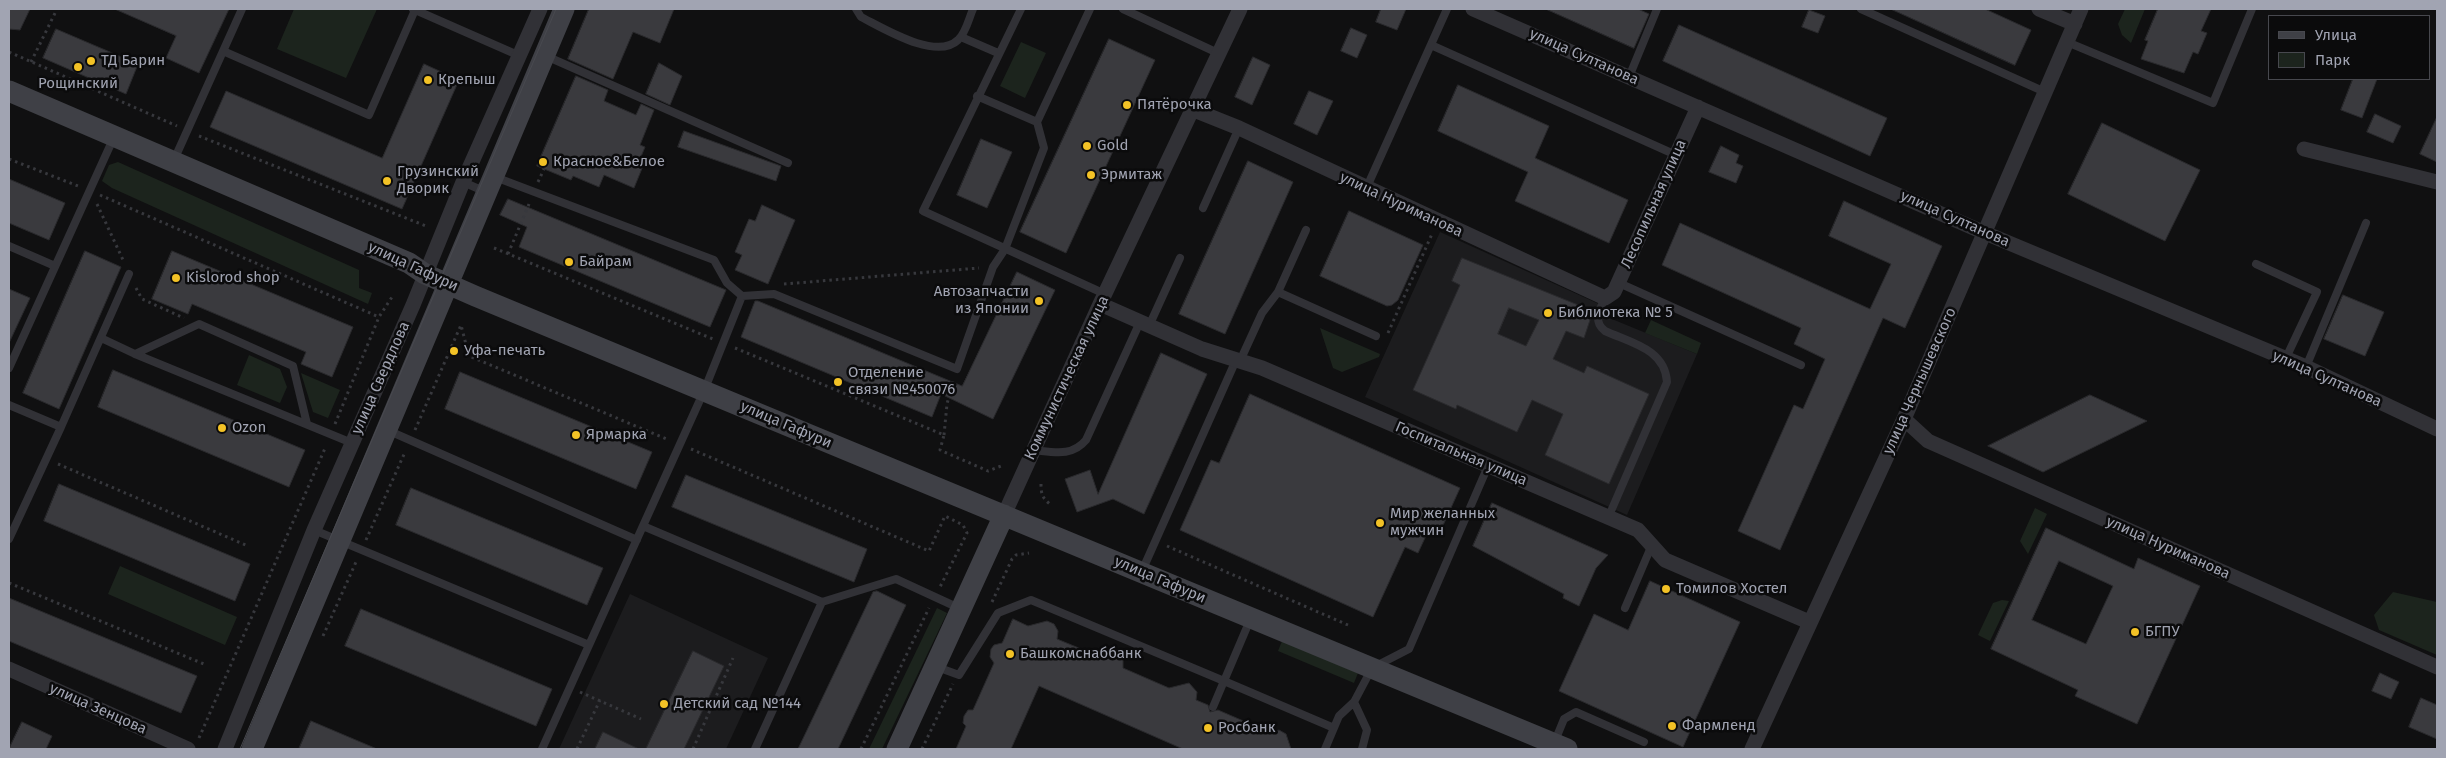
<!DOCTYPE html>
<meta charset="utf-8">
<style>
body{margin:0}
#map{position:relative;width:2446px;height:758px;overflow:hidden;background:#101011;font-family:"Fira Sans",sans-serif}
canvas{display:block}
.frame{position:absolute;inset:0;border:10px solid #a1a4b2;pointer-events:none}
.legend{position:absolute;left:2268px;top:15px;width:162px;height:65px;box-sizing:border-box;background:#0b0b0c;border:1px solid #47484e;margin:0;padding:6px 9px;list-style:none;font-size:15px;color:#a1a4b2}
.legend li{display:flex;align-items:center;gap:10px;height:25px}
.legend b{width:25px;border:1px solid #47484e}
</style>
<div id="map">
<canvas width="2446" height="758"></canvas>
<div class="frame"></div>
<ul class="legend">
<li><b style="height:6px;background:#3f4046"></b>Улица</li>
<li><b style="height:14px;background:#1c241d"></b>Парк</li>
</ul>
</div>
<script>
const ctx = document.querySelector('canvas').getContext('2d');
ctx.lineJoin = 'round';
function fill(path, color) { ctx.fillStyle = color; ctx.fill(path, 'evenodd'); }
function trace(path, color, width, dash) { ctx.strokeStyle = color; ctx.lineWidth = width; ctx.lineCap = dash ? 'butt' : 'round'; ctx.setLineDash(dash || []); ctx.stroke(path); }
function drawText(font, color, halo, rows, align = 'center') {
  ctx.font = font + ' "Fira Sans",sans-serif'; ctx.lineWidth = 5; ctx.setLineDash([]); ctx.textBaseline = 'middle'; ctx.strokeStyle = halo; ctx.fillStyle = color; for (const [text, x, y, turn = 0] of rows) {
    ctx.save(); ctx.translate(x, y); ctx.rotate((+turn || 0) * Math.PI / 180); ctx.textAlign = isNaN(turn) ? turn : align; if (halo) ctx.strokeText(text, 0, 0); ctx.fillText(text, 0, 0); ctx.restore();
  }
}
fill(new Path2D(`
 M1440,232L1610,309L1607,317L1697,354L1627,515L1365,397Z
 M630,594L768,658L726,749H559Z`), '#1c1c1e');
fill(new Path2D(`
 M294,9H377L346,78L277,49Z
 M2125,9H2145L2131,43L2122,35L2118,24Z
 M1021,42L1046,53L1025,98L1000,86Z
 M118,162L359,270V288L372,293L368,304L112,188L102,181L109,165Z
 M1651,320L1701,343L1697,354L1645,333Z
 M1320,328L1380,354L1379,357L1342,372L1333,368Z
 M249,355L280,369L287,387L280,403L237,385Z
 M301,373L340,390L328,418L313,412Z
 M2035,508L2047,514L2028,554L2020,541Z
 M120,566L237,617L225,645L108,594Z
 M2393,592L2437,602V655L2379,630L2374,615Z
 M2002,600L2009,601L1990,641L1978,635L1993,603Z
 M937,608L947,613L882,749H869Z
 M1282,641L1358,673L1354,683L1278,651Z`), '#1c241d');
const building = new Path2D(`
 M9,9H30L20,30L9,29Z
 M115,9H229L199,73L166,58L176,36Z
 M589,9H674L660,43L633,32L613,79L568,59Z
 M1381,9H1406L1397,30L1376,22Z
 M1546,9H1638L1649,14L1634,48Z
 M1891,9H1985L2031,30L2015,65Z
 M2158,9H2211L2201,31L2207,33L2198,54L2193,52L2184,73L2141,59L2148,41L2145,40Z
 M1809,10L1825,16L1818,33L1802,27Z
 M1679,25L1887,118L1870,156L1663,61Z
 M1351,28L1367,35L1357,58L1341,51Z
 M56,29L138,64L126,94L43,58Z
 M1109,39L1155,60L1066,253L1020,232Z
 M1253,57L1270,65L1252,105L1235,97Z
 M659,63L682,76L670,105L646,94Z
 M424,64L459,80L402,209L210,127L226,91L382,158Z
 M576,76L608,90L604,101L636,115L641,104L654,110L640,145L645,147L640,159L645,161L634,188L604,175L599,187L573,176L571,180L537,166Z
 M2353,79H2377L2362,118L2341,110Z
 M1458,85L1549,126L1535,158L1628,200L1609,243L1515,201L1528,172L1438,131Z
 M1309,91L1333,101L1317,135L1294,124Z
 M2375,114L2401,126L2393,143L2367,132Z
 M2437,117V162L2420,154Z
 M2102,123L2200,170L2165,241L2068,194Z
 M684,131L781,166L776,181L678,147Z
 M981,139L1012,152L987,208L957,195Z
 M1721,146L1739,155L1736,163L1743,166L1736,183L1709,172Z
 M1248,161L1293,182L1225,334L1179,314Z
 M9,179L65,203L49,240L9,223Z
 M508,199L726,290L710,327L519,247L527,227L500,215Z
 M1844,201L1942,246L1905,328L1883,318L1780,550L1738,531L1794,405L1803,409L1825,359L1794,344L1801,328L1662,265L1680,223L1870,309L1891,264L1829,236Z
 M762,205L795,220L768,284L735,270L742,255L735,252L749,219L755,221Z
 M1349,211L1423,245L1398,300L1392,305L1387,306L1320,276Z
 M85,251L121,267L59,409L23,393Z
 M172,251L353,327L332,377L301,364L306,352L192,304L188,314L152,299Z
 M1462,258L1593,311L1584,338L1566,331L1553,359L1584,373L1587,366L1649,394L1609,484L1545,455L1563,414L1532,400L1517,432L1457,405L1456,409L1413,390L1460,285L1452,281ZM1509,308L1539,320L1526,346L1498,334Z
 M1017,272L1055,290L993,419L941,394L932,417L741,337L755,301H758L962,386Z
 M9,289L30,298L9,343Z
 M2343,295L2384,312L2365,356L2324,339Z
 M1161,353L1207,374L1144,514L1113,499L1077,512L1065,479L1090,470L1098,494Z
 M113,370L305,450L289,487L98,407Z
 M460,372L652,452L636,489L445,409Z
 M1250,394L1460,488L1440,532L1430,527L1418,553L1405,547L1373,617L1180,530L1211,460L1219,463Z
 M2090,395L2147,421L2043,472L1988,446Z
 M686,475L867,549L854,582L672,507Z
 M59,484L250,564L235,601L44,521Z
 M411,488L603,568L587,605L396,525Z
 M1492,503L1608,555L1596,568L1579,606L1563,598L1564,594L1473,546Z
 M2046,528L2134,569L2138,558L2200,586L2137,724L2075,696L2078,690L1991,649ZM2059,561L2113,586L2086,644L2032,620Z
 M1650,581L1740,622L1683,747L1559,691L1594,614L1628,630Z
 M877,591L906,605L838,749H798L873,592Z
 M9,598L197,676L181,713L9,641Z
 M361,609L552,689L536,726L345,646Z
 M1013,619L1028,626L1047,621L1054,624L1058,631L1057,639L1098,656L1106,649L1117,650L1123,660V668L1169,688L1189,683L1197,692L1196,700L1208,705L1210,712L1218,710L1271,733L1279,730L1286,734L1291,749H1183L1039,686L1011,749H956L966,726L963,723L964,716L968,710H973L994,663L990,657L991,649L994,645L1002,643Z
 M693,651L724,666L684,749H646Z
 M2380,673L2399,682L2391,699L2372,691Z
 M2421,698L2437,705V739L2409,727Z
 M311,721L377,749H299Z
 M22,722L52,736L46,749H9Z
 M603,732L639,749H595Z`);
fill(building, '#3a3a3e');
trace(building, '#2a2a2d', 1);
trace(new Path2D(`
 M9,52L177,126
 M31,62L57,9
 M199,136L426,226
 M9,159L78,186
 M538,182L544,169
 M100,195L379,317
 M97,204L124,262
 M494,248L713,339
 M508,254L529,204
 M784,284L979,268
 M136,288L142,299L184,318
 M1388,333L1432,234
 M735,348L944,435L940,450L988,471L1001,466
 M335,424L379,317L392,297
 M415,430L461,325L469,356L669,440
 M944,435L947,404L953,381
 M691,449L929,551L945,516L963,525L967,533L940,587
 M58,464L248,546
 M1041,484C1041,493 1042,498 1050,504
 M366,540L405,452
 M1167,546L1348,625
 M9,583L204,664
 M992,602L1012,559L1016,555L1029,553
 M323,636L356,562
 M580,692L641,719
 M199,738L326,446
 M577,749L600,700
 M693,749L733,658
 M861,749L929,608
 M922,749L953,684`), '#37383d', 3, [2.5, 4]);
trace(new Path2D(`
 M413,9L520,56
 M856,9L861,17C883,28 936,61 958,40C966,33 969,18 973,9
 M1021,9L923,211L1105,294
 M1123,9L1220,54
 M1861,9L2045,92
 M961,37L998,53
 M2067,42L2213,103L2252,9
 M1431,45L1676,155
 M223,51L369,115L415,10
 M546,56L788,163
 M1629,77L1657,9
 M977,96L1037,122
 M174,160L242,9
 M495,177L714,260L727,283L742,296
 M463,182L479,189L484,184
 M1366,189L1447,9
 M1203,208L1239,128
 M1306,230L1278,292L1376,336
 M9,246L55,266
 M2256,264L2317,292L2285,360
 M1619,283L1801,365
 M1605,298C1599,310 1593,322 1605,331C1631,343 1665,349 1667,382L1608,518
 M1149,326L1180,258
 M101,338L135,354L352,443
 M135,354L199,324L293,366L307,424
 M1240,361L1262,313L1278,292
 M2306,367L2366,223
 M9,368L114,137
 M9,405L61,427L129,274
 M387,430L637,540
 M1033,450C1054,452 1072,457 1086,440L1140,322
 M643,526L822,602L896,579L961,609
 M314,530L589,645
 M9,539L61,427
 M1142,571L1236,360
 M1625,608L1651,547
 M937,667L959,675L998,613L1031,600L1224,681L1250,620
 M1213,707L1224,681L1334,728
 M1555,741L1564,719L1576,712L1644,742
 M542,749L704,391L742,296L774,294L957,369L993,267L1005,249L1044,148L1037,122L1090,9
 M755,749L822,602
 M1325,749L1339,716L1354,702
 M1362,749L1367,730L1354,702L1372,668L1409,649L1488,466`), '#313136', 8);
trace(new Path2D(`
 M1473,9L1985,233L2306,367L2437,429
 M2039,9L2075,24
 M1194,110L1239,128L1605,298L1614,292L1698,107
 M2304,149L2437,182
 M1100,304L1202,349L1262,368L1638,530L1665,560L1809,622
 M1904,419L1928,441L2437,667
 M1004,515L1100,304L1240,9
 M9,669L188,749
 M225,749L314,530L413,305L463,182L540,9
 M1752,749L1904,419L2081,9`), '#313136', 15);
trace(new Path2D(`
 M9,91L409,263L425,274L475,296L1567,749
 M252,749L564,9
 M897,749L1004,515`), '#3f4046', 21);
trace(new Path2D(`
 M240,749L556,9`), '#48494f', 1);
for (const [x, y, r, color] of [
 [91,61,5,"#f3c226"],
 [78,67,5,"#f3c226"],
 [428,80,5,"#f3c226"],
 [1127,105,5,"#f3c226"],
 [1087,146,5,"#f3c226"],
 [543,162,5,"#f3c226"],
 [1091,175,5,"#f3c226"],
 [387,181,5,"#f3c226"],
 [569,262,5,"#f3c226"],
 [176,278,5,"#f3c226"],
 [1039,301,5,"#f3c226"],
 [1548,313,5,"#f3c226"],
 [454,351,5,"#f3c226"],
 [838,382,5,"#f3c226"],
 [222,428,5,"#f3c226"],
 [576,435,5,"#f3c226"],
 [1380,523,5,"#f3c226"],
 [1666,589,5,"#f3c226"],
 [2135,632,5,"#f3c226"],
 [1010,654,5,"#f3c226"],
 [664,704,5,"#f3c226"],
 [1672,726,5,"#f3c226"],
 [1208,728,5,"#f3c226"]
]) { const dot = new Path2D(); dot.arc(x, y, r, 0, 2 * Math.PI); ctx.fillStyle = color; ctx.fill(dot); trace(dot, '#0b0b0c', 2); }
drawText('15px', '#a1a4b2', '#0b0b0c', [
 ["улица Султанова",1584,57,24],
 ["Лесопильная улица",1654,204,-66],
 ["улица Нуриманова",1401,205,25],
 ["улица Султанова",1955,219,24],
 ["улица Гафури",413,267,25],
 ["улица Свердлова",381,378,-66],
 ["Коммунистическая улица",1067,378,-65],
 ["улица Султанова",2327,379,24],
 ["улица Чернышевского",1920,381,-66],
 ["улица Гафури",786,425,23],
 ["Госпитальная улица",1461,454,23],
 ["улица Нуриманова",2168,548,24],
 ["улица Гафури",1160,580,23],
 ["улица Зенцова",98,709,24]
]);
drawText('15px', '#a1a4b2', '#0b0b0c', [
 ["ТД Барин",101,61],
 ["Крепыш",438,80],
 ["Рощинский",78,84,"center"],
 ["Пятёрочка",1137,105],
 ["Gold",1097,146],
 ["Красное&Белое",553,162],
 ["Грузинский",397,172],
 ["Дворик",397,189],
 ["Эрмитаж",1101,175],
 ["Байрам",579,262],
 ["Kislorod shop",186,278],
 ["Автозапчасти",1029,292,"right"],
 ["из Японии",1029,309,"right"],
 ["Библиотека № 5",1558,313],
 ["Уфа-печать",464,351],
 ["Отделение",848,373],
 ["связи №450076",848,390],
 ["Ozon",232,428],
 ["Ярмарка",586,435],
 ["Мир желанных",1390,514],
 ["мужчин",1390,531],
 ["Томилов Хостел",1676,589],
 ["БГПУ",2145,632],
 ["Башкомснаббанк",1020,654],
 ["Детский сад №144",674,704],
 ["Фармленд",1682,726],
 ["Росбанк",1218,728]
], 'left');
</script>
